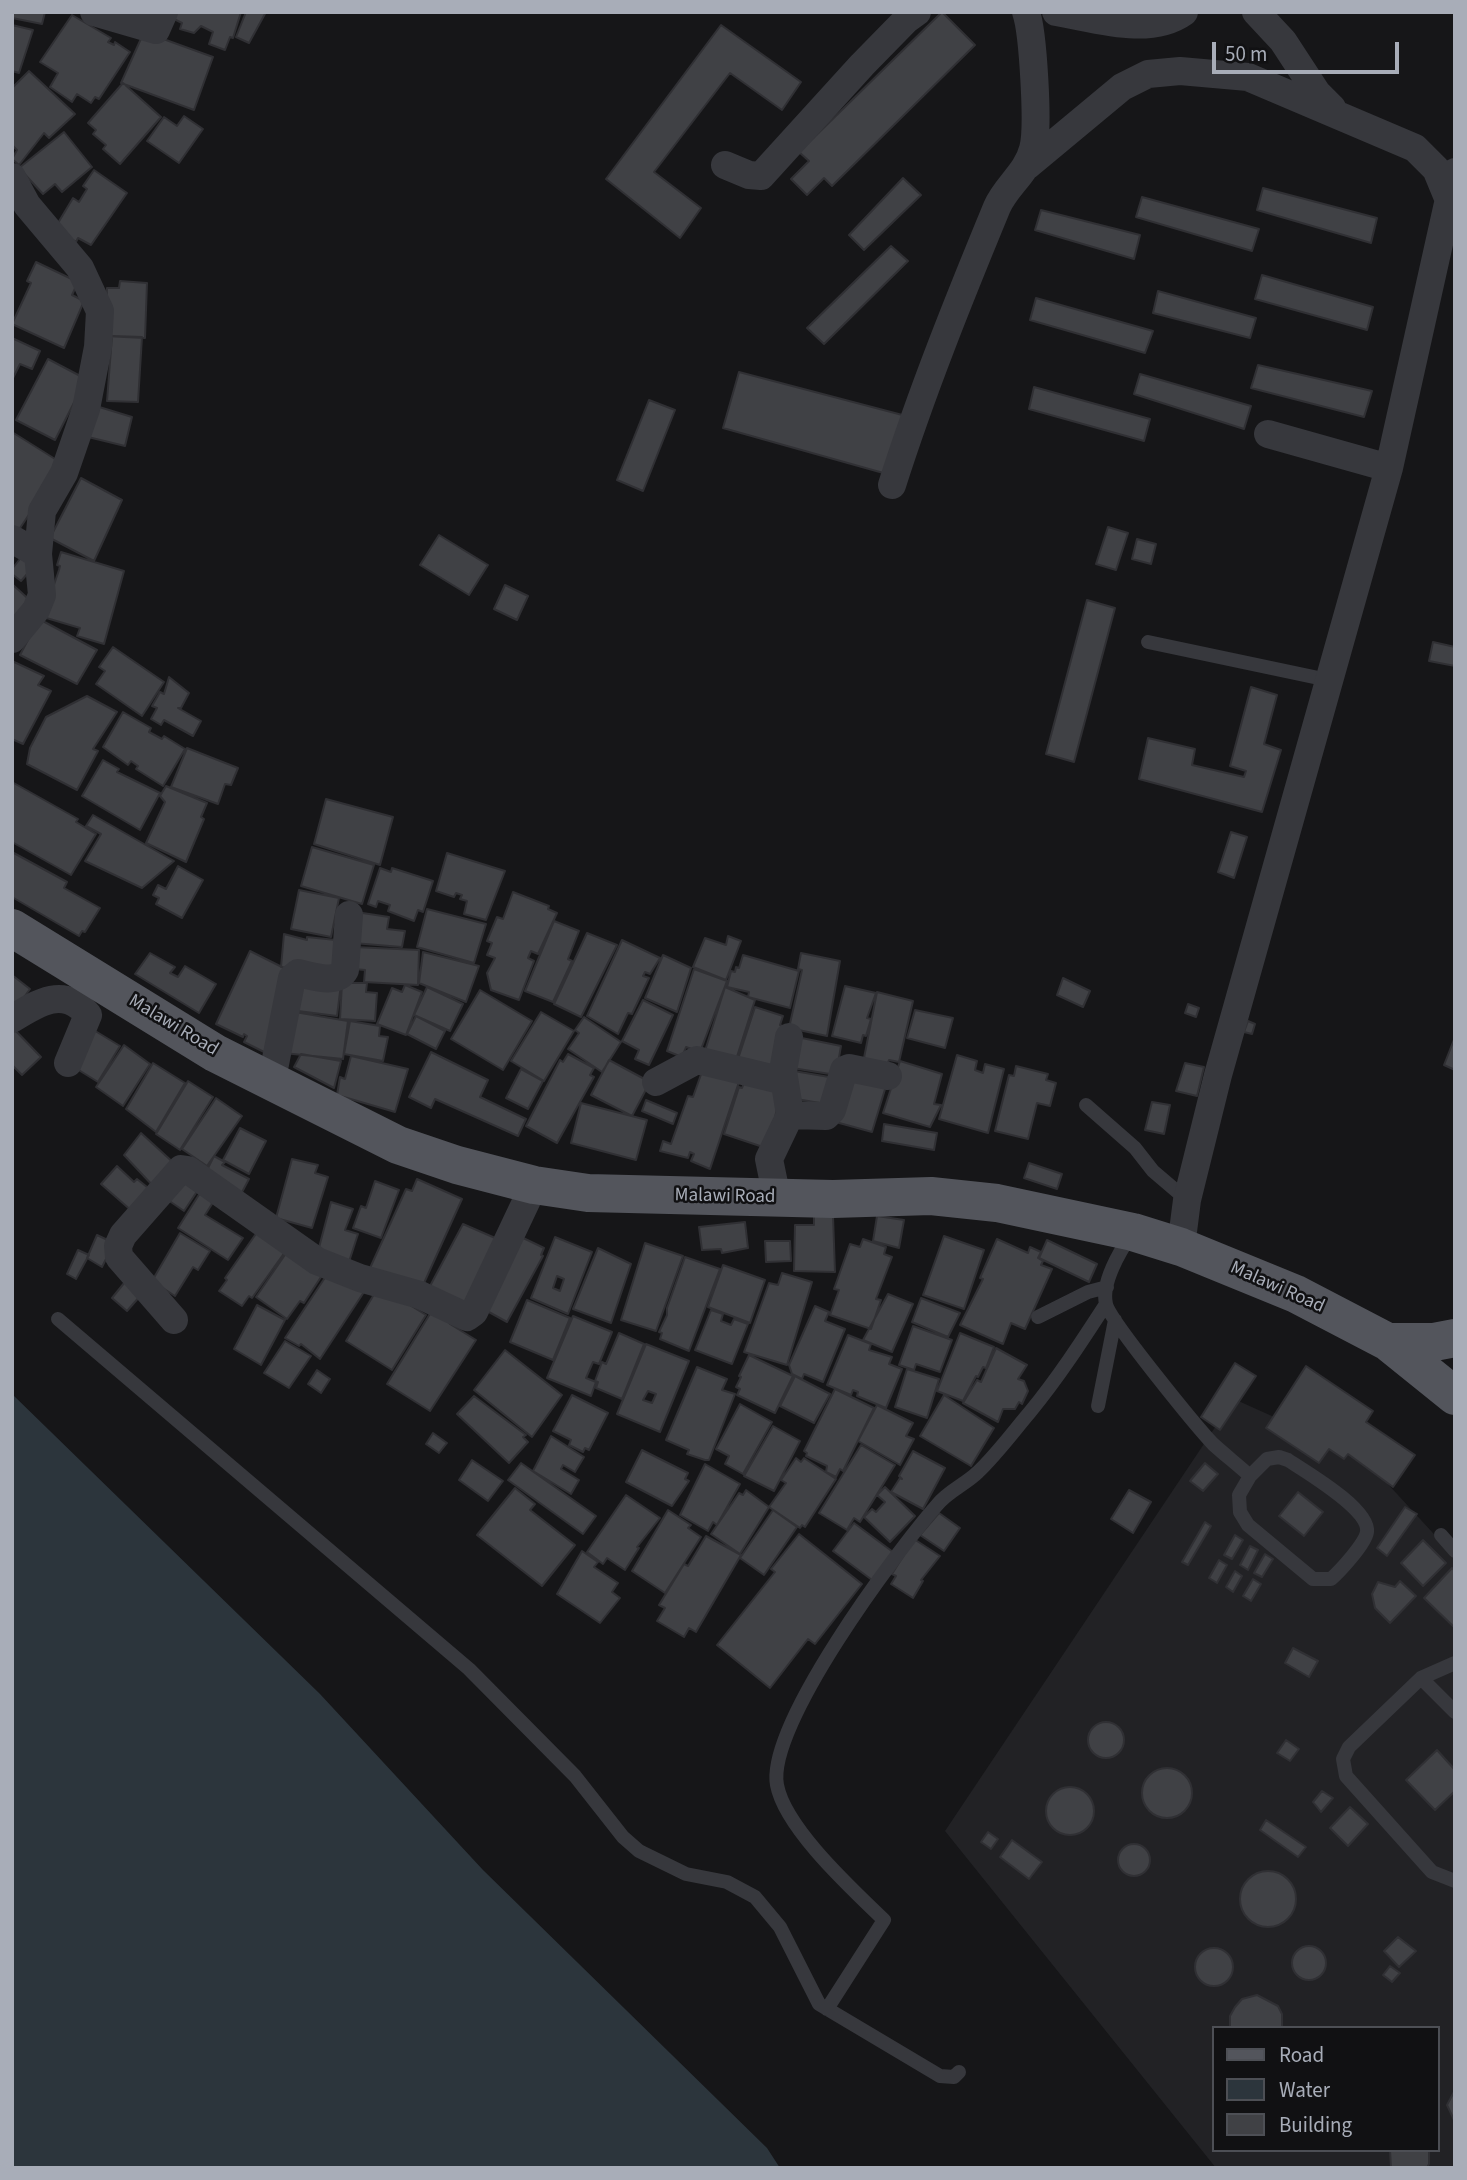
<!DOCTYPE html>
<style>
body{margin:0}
#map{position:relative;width:1467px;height:2180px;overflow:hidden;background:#161618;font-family:"Source Sans 3",sans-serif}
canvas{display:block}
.frame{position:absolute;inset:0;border:14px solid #a8adb8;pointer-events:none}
.legend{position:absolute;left:1212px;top:2026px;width:228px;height:126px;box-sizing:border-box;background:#111113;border:2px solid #4d4f55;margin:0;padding:9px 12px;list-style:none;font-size:21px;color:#a8adb8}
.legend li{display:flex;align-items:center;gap:14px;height:35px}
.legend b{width:35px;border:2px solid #4d4f55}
.scale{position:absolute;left:1212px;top:42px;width:187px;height:32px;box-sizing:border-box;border:4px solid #a8adb8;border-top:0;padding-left:9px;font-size:21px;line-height:24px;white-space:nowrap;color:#a8adb8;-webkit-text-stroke:5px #111113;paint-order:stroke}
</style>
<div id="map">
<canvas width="1467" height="2180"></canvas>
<div class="frame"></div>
<ul class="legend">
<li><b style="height:9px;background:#53555c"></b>Road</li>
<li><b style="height:19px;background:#2c353c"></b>Water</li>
<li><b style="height:19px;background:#404145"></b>Building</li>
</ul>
<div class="scale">50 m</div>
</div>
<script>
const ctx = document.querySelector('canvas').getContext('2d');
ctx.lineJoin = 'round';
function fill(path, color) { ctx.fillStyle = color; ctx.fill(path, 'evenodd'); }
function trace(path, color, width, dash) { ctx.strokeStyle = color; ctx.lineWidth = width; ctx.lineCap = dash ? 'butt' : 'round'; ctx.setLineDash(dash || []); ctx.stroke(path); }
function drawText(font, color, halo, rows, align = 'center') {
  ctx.font = font + ' "Source Sans 3",sans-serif'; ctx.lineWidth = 5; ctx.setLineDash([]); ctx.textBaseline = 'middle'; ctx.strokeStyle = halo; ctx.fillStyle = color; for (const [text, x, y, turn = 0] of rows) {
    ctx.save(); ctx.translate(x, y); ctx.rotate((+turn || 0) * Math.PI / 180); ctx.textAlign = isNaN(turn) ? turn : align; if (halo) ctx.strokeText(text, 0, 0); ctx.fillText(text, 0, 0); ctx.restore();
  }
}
fill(new Path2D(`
 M1234,1399L1363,1457L1455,1557V2168H1216L945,1831ZM1213,2028H1437V2150H1213Z`), '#222225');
fill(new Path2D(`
 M12,1394L320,1694L483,1870L767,2148L780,2168H12Z`), '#2c353c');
const building = new Path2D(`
 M12,12H45L42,24L12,18Z
 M171,12H241L233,38L230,37L225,50L209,44L213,32L201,26L194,33L180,29L182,23L170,17Z
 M246,12H266L249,43L236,37Z
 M942,12L975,45L832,186L824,178L807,195L791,179L809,161L799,152Z
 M72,15L111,38L108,42L114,45L115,42L130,52L99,99L95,97L91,103L77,94L72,102L50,87L58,73L40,62Z
 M12,25L33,30L19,73L12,71Z
 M721,25L801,82L782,110L730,73L654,172L701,208L680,238L606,179Z
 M144,32L213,57L194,110L121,83Z
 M29,71L75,114L49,138L44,133L19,165L12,159L17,150L12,145V88Z
 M123,83L161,117L120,164L103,149L106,145L93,134L96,130L88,123Z
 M184,116L203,129L179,163L147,141L164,117L177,126Z
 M64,132L92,167L62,192L55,184L43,194L19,168Z
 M94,170L127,193L91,245L78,238L76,242L55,228L73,198L79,202L87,189L83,186Z
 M903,178L921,195L864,250L849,235Z
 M1263,188L1377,218L1371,243L1257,210Z
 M1142,197L1259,229L1252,251L1136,217Z
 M1041,210L1140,235L1134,259L1035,230Z
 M891,246L908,261L824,344L807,328Z
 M36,262L78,282L72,295L84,301L64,348L12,324L31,283L27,281Z
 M1262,275L1373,307L1367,330L1255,299Z
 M120,281L147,283L145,338L105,336L107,288H119Z
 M1158,291L1256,318L1250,338L1153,313Z
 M1036,298L1153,331L1145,353L1030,320Z
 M112,336L142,337L138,402L107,401Z
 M12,338L40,351L32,369L20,364L12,380Z
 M48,359L86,379L55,440L16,420Z
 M1258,365L1372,391L1364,417L1251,388Z
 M739,372L910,417L894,476L723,428Z
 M1140,374L1251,406L1244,429L1134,394Z
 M1034,387L1150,419L1144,441L1029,409Z
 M649,400L675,410L643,491L617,480Z
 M96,406L132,417L125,446L88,437Z
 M12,432L63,464L14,537L12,536Z
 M81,478L122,500L94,561L50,538Z
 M1108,527L1128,533L1116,570L1096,564Z
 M439,535L488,565L469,595L420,565Z
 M1137,539L1156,544L1151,564L1132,559Z
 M61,552L124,571L104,644L77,636L80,628L43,617L59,570L60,566L57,565Z
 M23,555L36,564L21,581L12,574V569Z
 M12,584L34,604L12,623Z
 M505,585L528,596L517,620L494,609Z
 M1087,600L1115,608L1074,762L1046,754Z
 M39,619L97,650L77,684L20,655Z
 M1433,642L1455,647V666L1429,661Z
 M113,647L164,682L142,716L96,684L105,671L99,667Z
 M12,661L44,676L38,685L51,691L23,744L12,739Z
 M169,677L189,693L181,708H178L201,721L193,736L164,720L161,725L151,719L157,708L152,706L160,692L164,694Z
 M1251,687L1277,695L1264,744L1281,750L1262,812L1139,779L1148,738L1195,749L1192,765L1244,777L1246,771L1230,766Z
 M87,696L117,712L93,749L98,751L77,790L27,764L30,748L46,717Z
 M123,712L151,728L149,732L162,739L164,736L185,749L163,786L136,769L138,766L131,761L128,765L103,747Z
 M187,748L238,768L231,785L225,784L218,804L171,787Z
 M103,760L119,769L117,772L160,793L140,830L82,796Z
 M12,782L78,819L76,822L96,834L71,875L12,842Z
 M166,786L207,803L201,817L204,819L186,862L146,843L165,802L160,796Z
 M326,799L393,817L380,865L314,844Z
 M93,815L174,861L142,888L85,861L101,834L86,826Z
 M1231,832L1247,837L1234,878L1218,872Z
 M312,847L374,865L362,904L301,886Z
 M12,852L67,882L64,888L100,908L85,932L82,931L79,936L12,897Z
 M447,853L505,871L486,920L464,914L467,901L460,899L462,895L456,893L454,897L436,891Z
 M178,866L203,880L182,918L156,904L159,898L153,895L158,885L166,889Z
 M380,868L391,872L392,868L433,881L423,912L418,910L414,921L388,911L390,905L378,901L376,907L368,904Z
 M299,890L339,898L331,937L291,929Z
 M513,892L549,906L548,909L557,913L538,954L531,951L528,958L534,961L519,1000L491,990L487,973L495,958L487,955L492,943L487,941L497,917L503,919Z
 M427,909L486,924L474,963L417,947Z
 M356,912L389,917L387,929L405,931L402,947L353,943Z
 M554,921L579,931L568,959L572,961L553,1002L525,991Z
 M587,933L617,945L581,1017L554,1004Z
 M284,934L307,940V937L336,940L332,975L281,967Z
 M728,936L741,941L726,980L693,967L705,938L726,945Z
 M622,940L660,958L650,974L645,972L643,976L649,978L632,1014L628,1013L618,1034L587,1016Z
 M354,947L419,950L418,985L364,982L365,970L353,969Z
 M250,951L292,972L266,1053L244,1042L247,1036L244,1034L243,1037L216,1024Z
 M423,952L479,966L466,1002L419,983Z
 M150,953L175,967L170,973L178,977L185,966L216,984L199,1013L135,974Z
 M801,953L840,961L827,1036L789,1028L802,970L798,969Z
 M663,955L691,968L677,1012L645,998Z
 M743,955L799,971L790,1008L748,997L749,992L727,987L731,971L735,972L736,967L739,968Z
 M694,969L727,981L700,1052L686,1047L682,1057L667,1051Z
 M12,975L30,989L13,1012H12Z
 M295,978L341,984L337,1016L290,1010Z
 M1063,978L1090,991L1083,1007L1057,995Z
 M342,983H367L366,992L377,993L375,1021L340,1019Z
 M405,985L422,992L406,1035L377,1024L392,988L402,992Z
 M845,986L876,993L867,1018L871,1019L866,1036L863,1035L861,1043L832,1036Z
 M427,987L463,1004L450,1031L414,1015Z
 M725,987L755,1000L735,1063L704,1054Z
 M480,990L532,1021L503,1070L451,1039Z
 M877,992L913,1001L899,1062L889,1060L886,1068L863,1063Z
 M643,1000L673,1015L649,1065L635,1059L639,1050L622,1041Z
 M1188,1004L1199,1008L1196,1017L1185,1013Z
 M755,1007L783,1016L780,1025L785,1027L771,1073L737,1062Z
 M915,1010L953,1018L945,1048L907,1038Z
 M289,1011L348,1021L343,1059L283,1053Z
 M541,1012L574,1031L544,1081L511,1061Z
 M416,1016L445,1031L436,1049L407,1034Z
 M584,1017L621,1042L602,1072L568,1049L579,1033L575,1030Z
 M350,1021L380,1026L379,1036L388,1037L383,1061L344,1054Z
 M1248,1021L1255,1024L1252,1034L1244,1032Z
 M12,1027L41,1057L22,1075L12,1065Z
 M92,1029L120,1046L98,1082L77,1069Z
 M792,1036L841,1046L836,1075L786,1067Z
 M1455,1037V1070L1444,1065Z
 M124,1045L150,1064L123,1106L96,1087Z
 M431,1052L488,1080L480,1097L526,1119L518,1136L435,1099L431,1108L409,1097Z
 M301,1054L341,1061L334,1088L294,1067Z
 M568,1054L594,1068L590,1075L594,1077L557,1143L526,1126L560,1060L563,1062Z
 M957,1055L977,1061L975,1070L983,1073L985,1064L1004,1069L988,1133L939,1119Z
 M351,1056L408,1069L395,1112L337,1095L340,1077L345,1079Z
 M609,1060L650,1082L632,1116L591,1095Z
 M900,1061L942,1074L934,1104L941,1105L930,1127L883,1113Z
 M153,1063L185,1083L156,1132L126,1109Z
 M1185,1063L1204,1067L1197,1096L1176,1091Z
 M704,1066L740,1079L710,1169L691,1161L694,1154L690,1152L688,1158L660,1151L663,1141L671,1144L688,1096L693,1097Z
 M1016,1066L1048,1074L1046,1080L1056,1083L1050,1106L1037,1103L1028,1139L995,1131L1009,1075L1014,1076Z
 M521,1069L543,1081L528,1109L506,1098Z
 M794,1071L835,1078L831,1105L791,1098Z
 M845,1074L886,1086L872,1132L832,1121Z
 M188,1081L213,1097L180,1150L156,1134Z
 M744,1083L781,1087L769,1149L724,1134L739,1087L742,1088Z
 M216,1098L242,1116L207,1166L182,1149Z
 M646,1100L677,1113L673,1124L642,1111Z
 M1152,1102L1170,1105L1164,1134L1145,1130Z
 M581,1103L647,1120L636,1160L571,1143Z
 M884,1124L937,1133L934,1150L882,1141Z
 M240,1128L266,1141L249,1174L223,1160Z
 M141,1133L176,1165L155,1188L124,1155Z
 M214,1156L225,1162L222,1165L249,1179L241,1194L206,1172Z
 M292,1159L318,1165L315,1173L328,1177L312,1228L276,1218Z
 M1029,1163L1062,1174L1057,1189L1024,1178Z
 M117,1166L134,1182L137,1179L152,1191L133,1212L101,1184Z
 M181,1174L200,1187L184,1211L165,1198Z
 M417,1179L462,1199L420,1292L370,1268L406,1189L412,1191Z
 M375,1181L399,1190L381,1238L353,1228L361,1206L366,1208Z
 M205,1185L212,1204L205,1215L243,1238L228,1260L178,1228Z
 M331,1202L353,1209L345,1230L358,1234L347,1268L316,1259Z
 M814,1216H833L835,1272L794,1271L795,1225H814Z
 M877,1216L904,1220L899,1248L873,1241Z
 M745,1222L748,1248L722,1253L721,1249L702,1250L699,1227Z
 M463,1224L502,1241L466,1314L430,1286Z
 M260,1228L285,1252L252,1298L249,1296L242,1306L219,1291L227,1280L225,1278Z
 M180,1233L210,1251L198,1270L193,1267L175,1296L152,1281Z
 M97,1235L114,1243L102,1267L87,1258Z
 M517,1235L544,1248L541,1255L543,1256L507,1322L478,1306Z
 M944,1236L984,1250L964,1309L923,1295Z
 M555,1237L592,1252L568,1314L531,1298ZM557,1276L564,1279L560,1291L553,1288Z
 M863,1239L886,1247L884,1254L892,1257L876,1299L881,1300L871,1329L830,1315L839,1290L834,1289L850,1244L860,1247Z
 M997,1239L1028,1253L1030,1247L1041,1252L1038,1258L1043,1261L1041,1265L1052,1269L1025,1329L1011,1323L1003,1344L960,1325L983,1279L980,1278Z
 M1047,1240L1097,1264L1089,1282L1039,1258Z
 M765,1241H790L791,1261L766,1262Z
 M645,1243L683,1256L656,1331L621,1320Z
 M291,1246L323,1274L304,1303L300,1301L287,1319L256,1297Z
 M598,1248L631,1264L611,1323L573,1309Z
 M78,1250L89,1255L76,1279L67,1274Z
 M685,1257L720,1269L689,1351L660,1339L662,1333L659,1332L667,1315V1308Z
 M723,1265L765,1280L750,1323L708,1307Z
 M332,1267L364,1292L320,1359L301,1344L299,1346L285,1338Z
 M782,1273L812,1282L787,1365L744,1352L769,1283L778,1285Z
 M129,1277L141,1295L127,1311L112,1298Z
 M379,1286L426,1315L392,1370L346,1341Z
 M888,1294L913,1304L892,1352L863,1340Z
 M921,1298L960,1313L948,1337L912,1322Z
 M527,1300L570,1318L553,1360L510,1342Z
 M436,1304L450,1324L476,1340L430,1411L387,1384Z
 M257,1305L285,1320L261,1365L234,1349Z
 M815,1306L829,1312L825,1321L845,1329L823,1382L804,1374L802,1379L792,1374L789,1365Z
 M711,1310L723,1314L721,1321L731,1325L734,1319L748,1324L732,1364L695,1350Z
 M573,1316L612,1332L599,1364L593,1362L586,1378L596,1382L591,1396L547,1378Z
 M913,1326L952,1340L940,1372L916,1364L914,1370L899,1365Z
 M619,1333L644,1344L622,1399L596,1388L598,1382L595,1381L602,1362L606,1364Z
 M960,1333L994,1347L986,1368L983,1367L978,1377L976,1376L963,1401L937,1391Z
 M848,1335L871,1344L869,1350L892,1357L889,1364L902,1369L886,1408L857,1396L858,1392L853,1390L851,1395L827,1385Z
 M285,1341L311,1356L289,1388L264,1373Z
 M646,1344L689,1361L660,1432L617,1414ZM648,1391L656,1394L652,1403L643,1400Z
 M996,1348L1027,1365L1018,1379L1024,1381L1028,1391L1022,1404L1019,1402L1015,1409H1003L998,1422L963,1403L977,1380L981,1382Z
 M505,1350L562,1395L532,1437L474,1390Z
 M749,1355L793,1376L775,1413L737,1395L740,1389L736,1387L741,1377L739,1376Z
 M1235,1363L1256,1376L1220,1430L1201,1417Z
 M1306,1366L1373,1411L1366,1422L1415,1455L1393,1487L1348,1454L1344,1459L1329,1449L1319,1463L1266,1428Z
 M697,1367L727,1379L722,1390L735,1394L709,1460H705L687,1454L689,1450L666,1440Z
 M907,1369L939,1379L927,1418L895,1407Z
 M317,1370L330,1379L321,1393L308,1384Z
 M795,1376L830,1394L814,1423L780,1406Z
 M835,1389L874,1408L843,1471L840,1469L836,1477L826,1472L827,1466L806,1456L807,1453L804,1451Z
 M572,1395L608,1413L589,1450L585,1448L583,1452L569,1445L571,1440L553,1431Z
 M944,1395L994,1428L971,1466L920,1436Z
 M474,1396L526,1435L523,1437L528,1442L509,1463L457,1414Z
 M740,1404L772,1422L743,1474L725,1464L729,1456L716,1449Z
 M877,1405L913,1423L906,1436L914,1439L900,1465L858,1441Z
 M773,1426L800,1441L774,1491L744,1476Z
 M433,1433L447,1443L439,1453L426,1444Z
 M551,1436L584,1457L575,1472L563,1465L561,1469L579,1480L571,1494L533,1471Z
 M861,1445L895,1465L860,1522L854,1518L847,1530L819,1513Z
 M642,1450L688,1473L685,1479L689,1481L672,1506L626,1482Z
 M913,1451L945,1468L923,1509L891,1492L900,1478L902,1479L899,1476Z
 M796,1458L801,1462L804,1458L836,1479L805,1527L802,1525L800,1528L769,1507L786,1483L781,1480Z
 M472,1460L503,1481L488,1501L459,1480Z
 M521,1463L596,1516L583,1534L508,1480Z
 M1205,1463L1218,1474L1203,1491L1190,1481Z
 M705,1464L740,1484L717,1525L713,1522L708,1531L680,1515Z
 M885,1487L915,1516L890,1542L864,1517L872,1509L876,1512L885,1502L877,1495Z
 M515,1488L535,1504L530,1510L575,1545L542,1586L477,1535Z
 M746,1490L769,1507L740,1554L711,1534L739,1493L743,1495Z
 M1129,1490L1151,1502L1133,1533L1111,1519Z
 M1298,1492L1323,1512L1304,1536L1279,1516Z
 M626,1495L660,1518L637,1547L639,1548L625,1570L607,1558L603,1564L587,1552Z
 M1405,1507L1417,1514L1387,1556L1377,1548Z
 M668,1510L691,1525L688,1528L701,1537L665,1593L632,1571Z
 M773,1510L797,1527L764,1575L740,1558Z
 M939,1513L960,1528L944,1551L920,1535Z
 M1205,1522L1211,1526L1188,1565L1182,1562Z
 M854,1523L893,1552L872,1580L833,1551Z
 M799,1534L862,1584L815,1644L808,1639L770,1688L717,1645L775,1572L771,1569Z
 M1235,1535L1243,1540L1232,1559L1224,1555Z
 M706,1536L741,1555L696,1632L689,1628L684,1637L657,1621L665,1608L659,1605L684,1564L688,1566Z
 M914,1539L940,1556L921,1580L923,1581L913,1598L891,1584L896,1576L892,1574Z
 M1423,1540L1446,1563L1423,1586L1401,1563Z
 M1250,1546L1258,1550L1248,1570L1240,1565Z
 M582,1551L598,1562L594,1567L618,1583L612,1592L620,1598L600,1623L557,1594Z
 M1265,1554L1273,1559L1262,1577L1254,1573Z
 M1219,1560L1227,1565L1217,1583L1209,1578Z
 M1452,1568L1455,1571V1628L1424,1598Z
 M1235,1571L1242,1576L1233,1592L1226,1587Z
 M1253,1579L1261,1584L1251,1601L1243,1596Z
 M1400,1581L1416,1596L1390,1623L1375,1608L1372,1594L1378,1582L1395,1587Z
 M1293,1648L1318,1661L1309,1677L1285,1663Z
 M1088 1740a18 18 0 1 1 36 0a18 18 0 1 1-36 0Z
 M1286,1740L1299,1749L1290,1761L1277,1753Z
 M1437,1750L1455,1770V1791L1435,1810L1406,1780Z
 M1142 1793a25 25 0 1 1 50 0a25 25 0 1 1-50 0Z
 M1046 1811a24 24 0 1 1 48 0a24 24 0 1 1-48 0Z
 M1322,1791L1333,1798L1321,1812L1313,1802Z
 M1350,1807L1368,1824L1348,1846L1330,1828Z
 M1266,1820L1306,1847L1298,1857L1260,1830Z
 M988,1832L998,1839L991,1849L981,1842Z
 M1012,1840L1042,1862L1029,1879L1000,1857Z
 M1118 1860a16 16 0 1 1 32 0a16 16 0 1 1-32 0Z
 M1240 1899a28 28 0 1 1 56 0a28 28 0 1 1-56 0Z
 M1398,1937L1416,1951L1399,1967L1384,1951Z
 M1292 1963a17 17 0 1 1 34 0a17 17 0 1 1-34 0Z
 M1195 1967a19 19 0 1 1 38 0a19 19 0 1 1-38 0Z
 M1390,1966L1400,1973L1392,1982L1383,1975Z
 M1257,1995L1278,2006L1282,2014V2028H1230V2016L1235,2007L1242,1999Z
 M1455,2090V2122L1447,2105Z
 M1390,2150H1429V2164L1427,2168H1391Z`);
fill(building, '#404145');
trace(building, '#303034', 2);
trace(new Path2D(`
 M1148,642L1328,680
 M1086,1105L1135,1148L1153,1171L1187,1200
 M1131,1235C1120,1251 1101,1283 1106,1304C1110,1321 1197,1427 1213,1444C1225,1455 1238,1465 1250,1476
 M1038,1317L1088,1292L1107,1287
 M58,1319L469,1669L575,1776L623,1837L639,1851L686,1874L727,1882L755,1897L780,1927L819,2004L940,2076L954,2077L959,2072
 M1098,1406L1115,1320
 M1279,1457L1288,1460C1306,1472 1370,1509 1367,1532C1365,1544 1340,1571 1331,1579H1313L1248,1525L1240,1512L1239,1495L1250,1476L1267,1459Z
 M1441,1535L1455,1551
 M1455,1663L1421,1678L1349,1747L1343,1759L1346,1776L1432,1872L1455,1881
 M1421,1678L1455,1712
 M827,2009L884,1920C852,1889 785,1828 777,1785C766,1726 896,1552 937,1505C948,1491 966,1484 978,1472C997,1454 1013,1432 1030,1412C1058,1378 1082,1341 1106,1304`), '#37383d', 14);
trace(new Path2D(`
 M94,12L156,30L164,12
 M1056,12C1094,18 1149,37 1184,12
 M1256,12L1283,41L1317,93L1332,108
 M725,165L749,175L761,176L862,65L906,20L917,12
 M1027,166L1122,87L1148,74L1180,71L1248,77L1415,148L1436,169L1448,198
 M12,177L27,205L80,268L100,311L98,347L86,409L64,473L42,511L38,554L42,595L36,610L12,639
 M1268,434L1389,468
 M892,485C922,391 959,299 997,207C1006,186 1027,173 1033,149C1039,128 1033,32 1026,12
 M12,539L38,554
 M12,1019C39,1002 64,986 88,1015L68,1063
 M269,1081L275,1064L292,978L298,973C313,976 337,985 345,970L349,915
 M656,1082L697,1060L784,1081
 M790,1115L826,1116L832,1110L844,1070L849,1068L888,1076
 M777,1198L769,1159L790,1115L783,1071L789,1037
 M1181,1247L1187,1200L1218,1075L1389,468L1455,172
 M174,1320L119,1257L118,1246L123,1235L181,1169L188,1170L317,1261L360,1278L420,1295L467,1317L474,1312L534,1185`), '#37383d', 28);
trace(new Path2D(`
 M12,928L215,1053L398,1145L457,1165L534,1185L588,1193L833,1199L931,1196L997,1203L1133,1232L1181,1247L1296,1294L1388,1342L1455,1396
 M1388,1342H1434L1455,1338`), '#53555c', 38);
drawText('19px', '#a8adb8', '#111113', [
 ["Malawi Road",173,1026,31],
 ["Malawi Road",725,1197,1],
 ["Malawi Road",1277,1288,24]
]);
</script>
